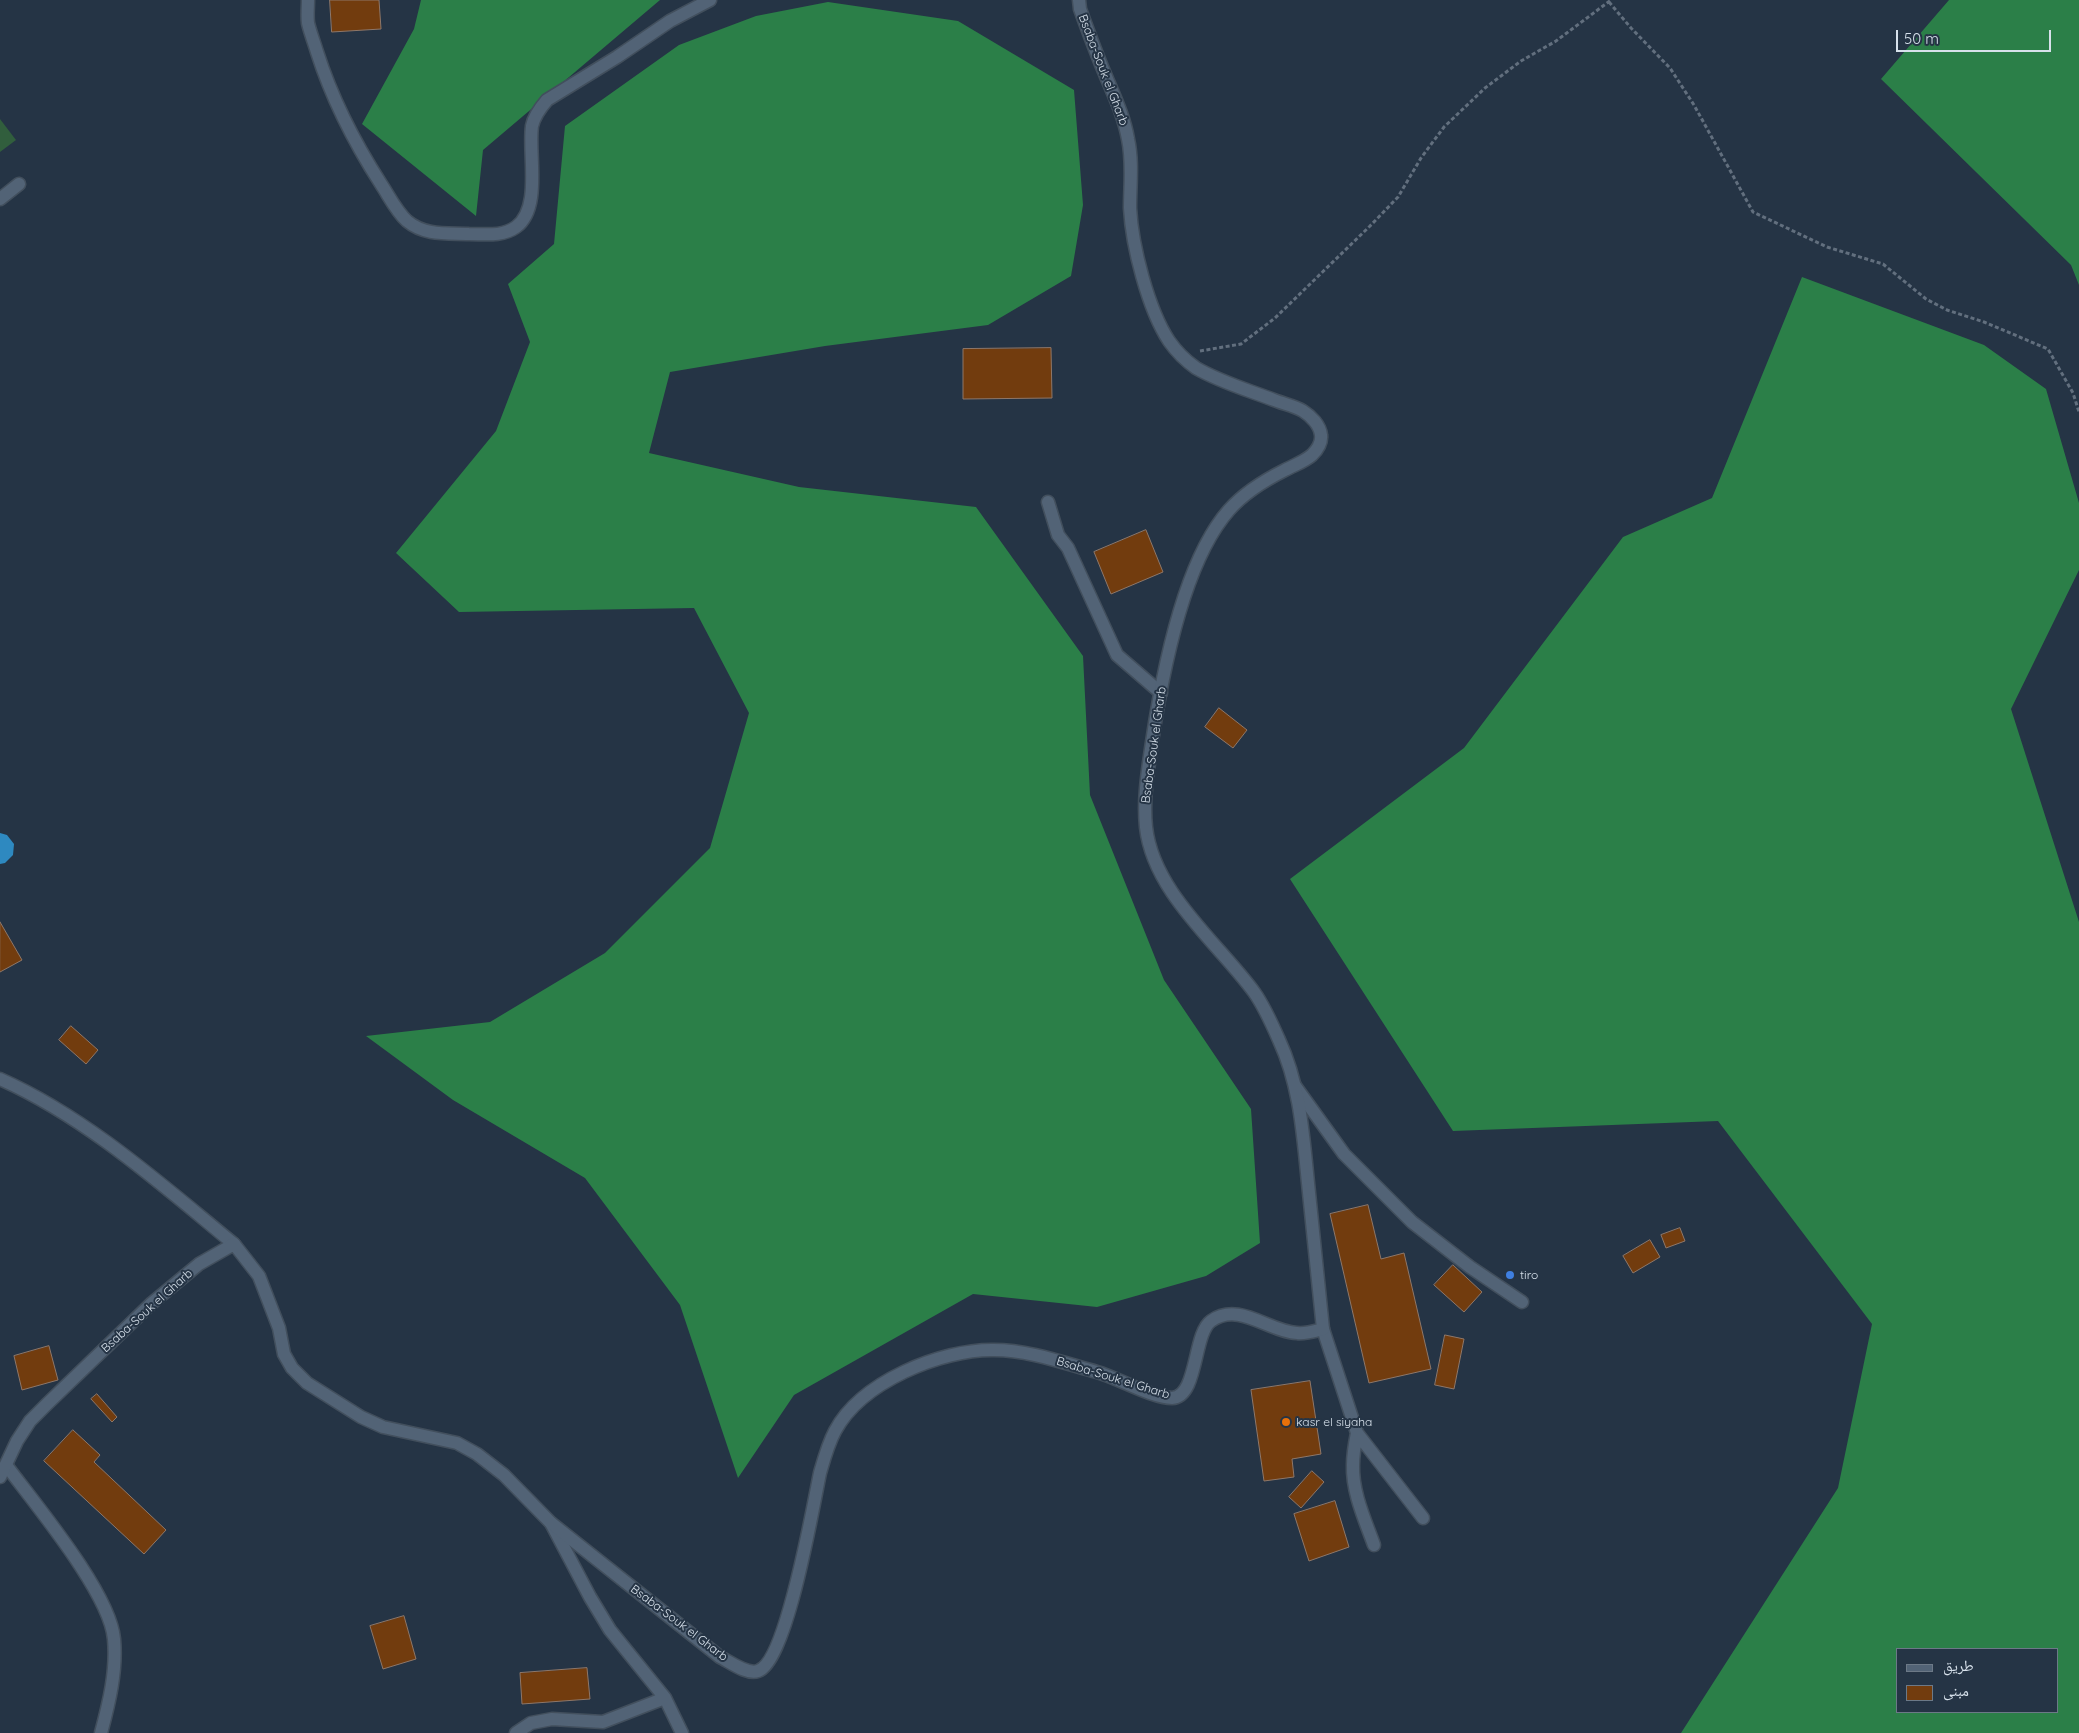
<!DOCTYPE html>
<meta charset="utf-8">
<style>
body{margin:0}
#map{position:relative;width:2079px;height:1733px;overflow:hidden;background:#253445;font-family:Quicksand,"Noto Naskh Arabic",sans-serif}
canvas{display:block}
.legend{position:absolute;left:1896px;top:1648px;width:162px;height:65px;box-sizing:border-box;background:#253445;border:1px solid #6c7987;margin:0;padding:6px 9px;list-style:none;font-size:15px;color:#d7e1eb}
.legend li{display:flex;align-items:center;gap:10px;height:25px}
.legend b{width:25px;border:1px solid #6c7987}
.scale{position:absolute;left:1896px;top:30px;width:155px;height:22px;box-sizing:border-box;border:2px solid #d7e1eb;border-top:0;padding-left:6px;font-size:15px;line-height:18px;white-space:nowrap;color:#d7e1eb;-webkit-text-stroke:4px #253445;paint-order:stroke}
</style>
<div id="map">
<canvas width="2079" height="1733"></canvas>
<ul class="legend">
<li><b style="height:6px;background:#526376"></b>طريق</li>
<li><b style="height:14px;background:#723c0e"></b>مبنى</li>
</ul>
<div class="scale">50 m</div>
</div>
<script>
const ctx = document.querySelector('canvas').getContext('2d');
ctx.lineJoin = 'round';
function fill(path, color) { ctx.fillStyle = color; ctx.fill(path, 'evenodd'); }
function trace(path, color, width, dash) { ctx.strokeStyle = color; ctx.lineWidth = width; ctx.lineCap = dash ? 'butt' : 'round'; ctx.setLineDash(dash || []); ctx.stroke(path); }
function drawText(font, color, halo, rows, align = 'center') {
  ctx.font = font + ' Quicksand,sans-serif'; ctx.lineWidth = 4; ctx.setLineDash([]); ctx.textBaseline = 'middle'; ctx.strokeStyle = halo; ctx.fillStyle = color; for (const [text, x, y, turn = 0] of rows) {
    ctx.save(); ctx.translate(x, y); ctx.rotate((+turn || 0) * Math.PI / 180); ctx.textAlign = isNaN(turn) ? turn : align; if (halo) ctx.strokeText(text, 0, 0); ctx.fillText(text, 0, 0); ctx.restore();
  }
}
fill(new Path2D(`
 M0,119L16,140L0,152Z`), '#315e3d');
fill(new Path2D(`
 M421,0H660L483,150L476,216L362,124L414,29Z
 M1949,0H2079V285L2071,265L1881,79Z
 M828,2L958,21L1074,90L1083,205L1071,276L988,325L825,346L670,372L649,453L799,487L976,507L1083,656L1090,795L1164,980L1251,1109L1260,1243L1206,1276L1097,1307L973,1294L794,1395L738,1478L680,1305L585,1178L453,1100L366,1036L490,1022L605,953L710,848L749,713L694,608L459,612L396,553L496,431L530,342L508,284L554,244L565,126L679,45L756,16Z
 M1802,277L1984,345L2046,389L2079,503V570L2011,709L2079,922V1733H1681L1838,1488L1872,1324L1718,1121L1453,1131L1290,879L1464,748L1623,537L1712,498ZM1898,1649H2058V1712H1898Z`), '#2b7f48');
fill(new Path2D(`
 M0,833L7,835L14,844L13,855L5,863L0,864Z`), '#2e89c0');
const building = new Path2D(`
 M330,0H379L381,29L332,32Z
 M1051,348L1052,398L963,399V349Z
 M1146,530L1163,572L1111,594L1094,552Z
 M1219,708L1247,730L1233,748L1205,727Z
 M0,922L22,960L0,972Z
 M71,1026L98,1050L86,1064L59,1040Z
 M1368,1205L1381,1259L1404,1253L1431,1369L1369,1383L1330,1214Z
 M1680,1228L1685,1241L1666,1248L1661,1235Z
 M1650,1240L1660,1257L1633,1273L1623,1256Z
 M1453,1265L1482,1292L1464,1312L1434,1285Z
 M1445,1335L1464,1339L1454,1389L1435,1385Z
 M49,1346L58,1380L22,1390L14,1356Z
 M1310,1381L1321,1454L1292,1459L1294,1477L1264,1481L1251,1390Z
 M97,1394L117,1417L112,1422L91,1399Z
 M73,1430L100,1455L94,1462L166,1530L144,1554L44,1461Z
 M1312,1471L1324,1482L1301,1508L1289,1497Z
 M1335,1501L1349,1547L1309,1561L1294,1514Z
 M404,1616L416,1659L383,1669L370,1626Z
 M587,1668L590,1699L522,1704L520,1673Z`);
fill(building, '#723c0e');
trace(building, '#8e7769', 1);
const lane = new Path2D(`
 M1323,1329L1357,1433L1423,1518
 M1357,1433C1355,1443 1353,1454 1353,1465C1352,1492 1365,1520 1374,1545`);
const street = new Path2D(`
 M308,0C308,7 307,16 308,23C310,32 314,42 317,52C332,99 354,142 381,184C389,196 396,211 407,221C425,236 447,233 469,234C485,234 502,237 516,227C542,208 528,154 532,126C534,116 541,107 547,100L617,57L670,21L710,0
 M0,199L19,184
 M1048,502L1058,535L1068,548L1117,655L1161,693
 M0,1079C86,1117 162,1185 234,1244
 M1295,1086L1344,1154L1412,1222L1470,1267L1522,1302
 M6,1465C35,1504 110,1593 114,1639C117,1671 109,1703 101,1733
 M551,1523L590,1597L610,1630L665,1698L682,1733
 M516,1733L531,1723L552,1719L603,1722L665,1698`);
const secondary = new Path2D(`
 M0,1477L17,1441L30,1421L47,1404L152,1303L199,1264L234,1244L259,1276L279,1328L284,1354L292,1368L307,1383L361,1417L383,1427L457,1443L477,1454L504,1475L551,1523L720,1657C730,1662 747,1675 758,1671C787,1661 813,1506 820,1473C824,1459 828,1444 835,1431C861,1382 941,1349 994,1350C1029,1350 1064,1363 1097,1372C1118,1378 1152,1398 1172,1398C1198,1397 1193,1334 1211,1321C1239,1301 1269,1332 1297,1333C1306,1334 1315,1331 1323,1329C1318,1280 1313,1231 1308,1183C1303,1134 1300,1085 1279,1040C1272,1024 1264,1006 1254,992C1218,943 1153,892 1146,827C1143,798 1148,770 1152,742C1162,675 1183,562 1229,510C1244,493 1265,480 1285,470C1294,465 1304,462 1312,455C1317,450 1322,443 1321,435C1320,425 1311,416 1303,411C1295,406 1284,404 1274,400C1248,390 1220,382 1196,368C1186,361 1176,351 1169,341C1148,309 1132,246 1130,208C1130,185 1133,162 1128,139C1124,116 1114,96 1105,74C1096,53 1088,31 1080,9L1079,0`);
trace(lane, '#424f5d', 15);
trace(street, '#424f5d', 15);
trace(secondary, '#424f5d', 15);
trace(new Path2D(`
 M1609,2L1631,28L1670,68L1694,105L1753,212L1827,247L1883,264L1926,299L1947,310L1984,322L2048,349L2073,393L2079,412
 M1200,351L1241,344L1275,318L1370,226L1398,197L1421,158L1444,127L1485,88L1521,61L1556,41L1611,0`), '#626f7e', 3, [4, 2.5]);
trace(lane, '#526376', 12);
trace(street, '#526376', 12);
trace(secondary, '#526376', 12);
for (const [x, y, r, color] of [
 [1510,1275,5,"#3f7fe0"],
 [1286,1422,5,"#e8710a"]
]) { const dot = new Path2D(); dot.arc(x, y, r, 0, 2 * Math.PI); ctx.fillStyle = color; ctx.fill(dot); trace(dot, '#253445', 2); }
drawText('12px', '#d7e1eb', '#253445', [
 ["Bsaba-Souk el Gharb",1103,70,69],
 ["Bsaba-Souk el Gharb",1154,745,-82],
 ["Bsaba-Souk el Gharb",147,1311,-42],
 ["Bsaba-Souk el Gharb",1113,1378,17],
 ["Bsaba-Souk el Gharb",679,1623,37]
]);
drawText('12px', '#d7e1eb', '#253445', [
 ["tiro",1520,1275],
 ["kasr el siyaha",1296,1422]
], 'left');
</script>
